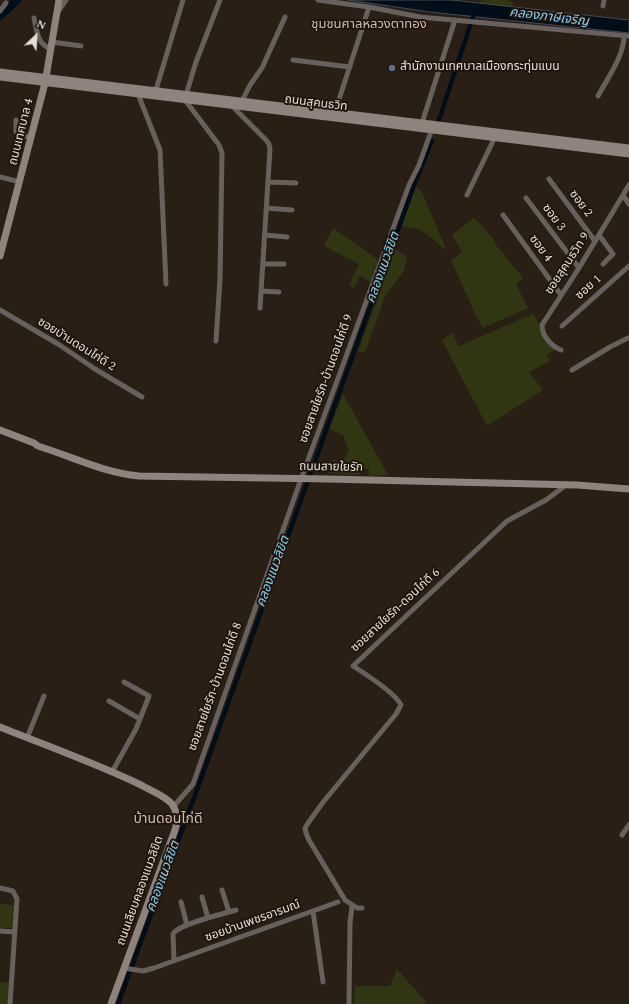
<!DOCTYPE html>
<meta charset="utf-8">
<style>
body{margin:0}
#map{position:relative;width:629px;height:1004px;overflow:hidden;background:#2a1f15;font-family:Spectral,serif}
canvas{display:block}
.north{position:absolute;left:16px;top:16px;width:40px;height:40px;-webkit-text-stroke:3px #20150c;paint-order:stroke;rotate:25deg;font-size:11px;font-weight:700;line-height:16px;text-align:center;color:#e6ded8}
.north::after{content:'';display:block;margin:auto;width:14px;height:18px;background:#e6ded8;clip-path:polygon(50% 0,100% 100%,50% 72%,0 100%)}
</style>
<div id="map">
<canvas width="629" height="1004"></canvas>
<div class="north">N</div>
</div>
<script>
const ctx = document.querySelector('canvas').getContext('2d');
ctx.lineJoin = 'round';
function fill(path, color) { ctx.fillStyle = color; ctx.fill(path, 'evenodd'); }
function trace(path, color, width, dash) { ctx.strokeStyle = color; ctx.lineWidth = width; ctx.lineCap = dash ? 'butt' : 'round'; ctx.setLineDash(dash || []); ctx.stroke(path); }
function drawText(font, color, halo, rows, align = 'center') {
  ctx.font = font + ' Spectral,"Noto Sans Thai",serif'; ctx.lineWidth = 4; ctx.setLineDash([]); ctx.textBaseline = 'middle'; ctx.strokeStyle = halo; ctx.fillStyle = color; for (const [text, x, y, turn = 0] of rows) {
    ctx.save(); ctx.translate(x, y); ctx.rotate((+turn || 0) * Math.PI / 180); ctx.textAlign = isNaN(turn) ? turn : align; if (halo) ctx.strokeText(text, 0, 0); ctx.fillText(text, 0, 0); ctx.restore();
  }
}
fill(new Path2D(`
 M481,0H508L513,2L512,7L480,3Z
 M416,187L421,190L446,249L445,250C432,238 422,226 403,227V222Z
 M474,218L493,238L496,245L523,278L516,284L528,308L483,328L477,318L451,260L462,252L452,235Z
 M333,228L378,260L371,282L360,276L354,288L349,285L359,264L324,246Z
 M395,249L407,257L404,271L386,294L365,352H358Z
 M533,314L555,350L547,355L550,361L529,372L543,390L487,426L442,340L452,333L459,346Z
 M343,394L388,475L369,476V469L360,468L359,475L327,473L334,460L342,463L349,450L343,435L329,429Z
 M0,904L14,905L13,928H0Z
 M397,969L428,1004H354L355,986H390Z
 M9,982L8,1004H0V983Z`), '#303611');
const water = new Path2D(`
 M349,0H452L629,20V33L430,12Z`);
fill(water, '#000e19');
trace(water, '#454c52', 1);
trace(new Path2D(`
 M439,120L475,11
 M118,1004L201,779L414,185L432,141`), '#000e19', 4.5);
trace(new Path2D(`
 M0,16L17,0`), '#000e19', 8);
trace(new Path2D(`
 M318,0L369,7L420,17L629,36
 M603,6L604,0
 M0,11L6,3
 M58,12L66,0
 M34,18C37,31 37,44 51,49
 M52,42L81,46
 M293,60L350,67
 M155,93L183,0
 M138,94L160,150L166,284
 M186,95L196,62L220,0
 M598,96C607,79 624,56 624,36
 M185,100L219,145L222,153L220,279L216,341
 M242,101L250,85L262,68L285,17
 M231,105L266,140L269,144L270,149L260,308
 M335,112L369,7
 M16,120V132L24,136L32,137
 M422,123L455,20
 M0,177L20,182
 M549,179L595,241
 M268,182L296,183
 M467,195L495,137
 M623,195L629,204
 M526,198L579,268
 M266,208L292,210
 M503,215L561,295
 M265,235L287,237
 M599,235L613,254L603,264
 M263,264H284
 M261,291L279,292
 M0,310L58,344L95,369L142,397
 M562,326L629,266
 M561,350C551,346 542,336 542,325L579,268L629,185
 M572,370L610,347L628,338
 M109,701L140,719
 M27,738L44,696
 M112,772L136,729L149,696L124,682
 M173,807L193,784L301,479L409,185L419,165L432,129
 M622,835L629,825
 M0,888L13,891L17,899L10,1004
 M222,890L229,912
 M202,897L208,918
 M181,902L187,925
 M362,908H357L345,900L309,840L306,833L305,828L308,823L324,801L396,714L401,705C396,694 364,673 353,666L507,521L546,500L566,485
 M313,911L323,982
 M0,931L14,932
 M174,960L173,934C178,924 223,914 236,910
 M124,968L143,971L154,968L338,902
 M349,1004L350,923L352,906`), '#67605d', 5);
trace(new Path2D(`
 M0,72L629,148
 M0,77L629,154
 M0,256L45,83L59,0
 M0,430L34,443L38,446C73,457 102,472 139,476L328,479L577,485L629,489
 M0,727C47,746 95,763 141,785C151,791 164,795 172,804C178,813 178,821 175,830L111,1004`), '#8f837e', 7);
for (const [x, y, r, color] of [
 [392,68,4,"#5c6f8a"]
]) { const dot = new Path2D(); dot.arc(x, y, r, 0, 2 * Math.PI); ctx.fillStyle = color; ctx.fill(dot); trace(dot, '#20150c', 1.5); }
drawText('12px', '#e6ded8', '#20150c', [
 ["สำนักงานเทศบาลเมืองกระทุ่มแบน",400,68]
], 'left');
drawText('12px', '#e6ded8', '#20150c', [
 ["ถนนสุคนธวิท",316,104,7],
 ["ถนนเทศบาล 4",22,132,-76],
 ["ซอย 2",580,204,53],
 ["ซอย 3",553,218,53],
 ["ซอย 4",540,249,53],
 ["ซอยสุคนธวิท 9",568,264,-57],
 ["ซอย 1",589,288,-42],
 ["ซอยบัานดอนไก่ดี 2",76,345,32],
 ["ซอยสายใยรัก-บ้านดอนไก่ดี 9",327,379,-70],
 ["ถนนสายใยรัก",331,468,1],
 ["ซอยสายใยรัก-ดอนไก่ดี 6",396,611,-43],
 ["ซอยสายใยรัก-บ้านดอนไก่ดี 8",216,687,-70],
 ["ถนนเลียบคลองแนวลิขิต",141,891,-70],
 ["ซอยบ้านเพชรอารมณ์",253,922,-20]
]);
drawText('italic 13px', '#86d0f9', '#20150c', [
 ["คลองภาษีเจริญ",549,18,7],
 ["คลองแนวลิขิต",384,268,-70],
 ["คลองแนวลิขิต",274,572,-70],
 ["คลองแนวลิขิต",164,877,-70]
]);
drawText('13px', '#ccbdb1', '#20150c', [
 ["ชุมชนศาลหลวงตาทอง",369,25]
]);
drawText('14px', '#ccbdb1', '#20150c', [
 ["บ้านดอนไก่ดี",168,820]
]);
</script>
